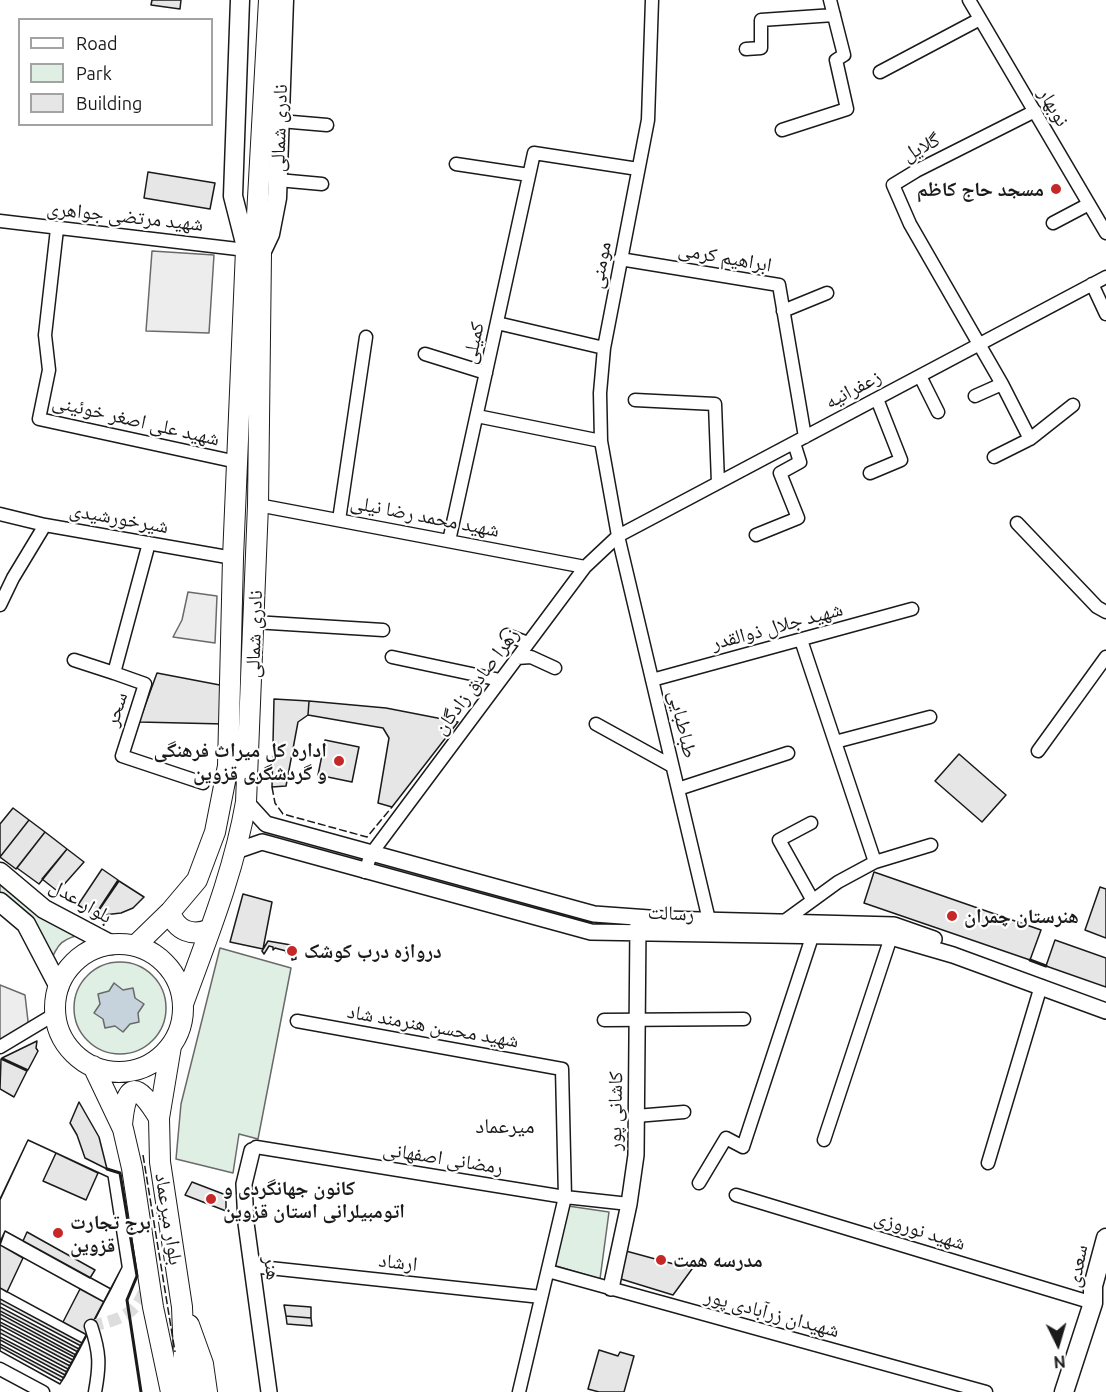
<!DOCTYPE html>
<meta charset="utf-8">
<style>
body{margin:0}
#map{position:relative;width:1106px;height:1392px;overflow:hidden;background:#fff;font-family:Ubuntu,sans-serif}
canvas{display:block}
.legend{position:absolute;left:18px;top:18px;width:195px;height:108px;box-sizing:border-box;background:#fff;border:2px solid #a3a3a3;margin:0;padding:8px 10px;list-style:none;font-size:18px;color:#1a1a1a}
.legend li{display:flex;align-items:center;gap:12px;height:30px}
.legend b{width:30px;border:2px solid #a3a3a3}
.north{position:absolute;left:1028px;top:1314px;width:60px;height:60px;-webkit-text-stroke:4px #fff;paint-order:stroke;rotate:175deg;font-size:16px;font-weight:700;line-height:24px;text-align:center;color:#1a1a1a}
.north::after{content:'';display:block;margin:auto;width:21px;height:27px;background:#1a1a1a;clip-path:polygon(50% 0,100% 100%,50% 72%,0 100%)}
</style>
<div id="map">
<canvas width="1106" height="1392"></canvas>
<ul class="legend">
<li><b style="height:8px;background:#fff"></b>Road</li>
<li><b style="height:16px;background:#e0efe3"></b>Park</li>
<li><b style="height:16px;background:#e6e6e6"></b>Building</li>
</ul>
<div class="north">N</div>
</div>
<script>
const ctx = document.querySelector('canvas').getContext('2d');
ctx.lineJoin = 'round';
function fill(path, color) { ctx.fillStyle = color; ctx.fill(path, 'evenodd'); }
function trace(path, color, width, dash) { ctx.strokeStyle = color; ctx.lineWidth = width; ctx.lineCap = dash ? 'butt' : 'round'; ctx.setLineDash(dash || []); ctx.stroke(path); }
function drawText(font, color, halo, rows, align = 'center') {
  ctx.font = font + ' Ubuntu,"Noto Naskh Arabic",sans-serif'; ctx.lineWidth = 4.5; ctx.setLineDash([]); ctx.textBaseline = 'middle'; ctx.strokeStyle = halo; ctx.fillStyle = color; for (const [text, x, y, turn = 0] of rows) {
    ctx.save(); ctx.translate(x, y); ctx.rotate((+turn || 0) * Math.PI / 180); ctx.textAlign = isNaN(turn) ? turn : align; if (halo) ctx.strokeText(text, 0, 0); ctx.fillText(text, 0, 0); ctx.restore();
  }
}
const green = new Path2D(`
 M0,872L89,932C61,940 59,940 48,967L0,902Z
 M220,948L291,968L258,1139L239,1134L233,1173L176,1159L181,1104Z
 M74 1008a46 46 0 1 1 92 0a46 46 0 1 1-92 0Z
 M568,1206L609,1212L600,1279L553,1265Z`);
fill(green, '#e0efe3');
trace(green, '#6a6a6a', 1.5);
const parking = new Path2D(`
 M152,251L214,255L209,333L146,331Z
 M188,592L217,596L215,643L173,637L182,620Z
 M0,985L25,995L29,1030L0,1047Z`);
fill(parking, '#ededed');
trace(parking, '#6a6a6a', 1.5);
const water = new Path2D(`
 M114,983L123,990L133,988L135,998L144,1004L138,1013L139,1022L130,1024L123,1032L115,1026L105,1028L103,1019L94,1013L100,1004L98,994L109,991Z`);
fill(water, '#c6d2dc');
trace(water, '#6a6a6a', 1.5);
const building = new Path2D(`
 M152,0H181L180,9L151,5Z
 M148,172L215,183L210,209L144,198Z
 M157,673L225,686L224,724L139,722Z
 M274,699L309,701L308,715L298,722L286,786L272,787Z
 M309,701L386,708L458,722L392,807L378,803L389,738L383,728L308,715Z
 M325,740L359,747L352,782L318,775Z
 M959,754L1006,795L982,822L935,781Z
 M13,808L29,820L0,857V824Z
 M29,820L45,832L16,869L0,857Z
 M45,832L67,849L39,884L17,868Z
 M67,849L84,862L60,889L56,890L42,879Z
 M102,869L118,880L95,915L78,905Z
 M874,872L1041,930L1030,960L864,903Z
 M119,881L144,897L133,908L121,913L95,916Z
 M1100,887L1106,889V938L1085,930Z
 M243,894L272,902L263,949L230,942Z
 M1055,940L1106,958V987L1046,966Z
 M268,941L291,945L295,948L296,959L292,960V951H288L286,953V951L275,948L273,950V947L269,946L264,954L262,951Z
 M37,1041L36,1048L38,1051L28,1070L2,1058Z
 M1,1059L27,1071L14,1097L0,1089Z
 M79,1102L99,1137L107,1169L85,1158L77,1135L70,1123Z
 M28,1140L108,1177L122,1267L111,1289L5,1231L0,1242V1200Z
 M28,1140L108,1177L122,1267L60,1384L0,1351V1199Z
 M56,1153L98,1173L86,1200L43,1181Z
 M192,1182L226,1195V1211L185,1195Z
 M5,1231L111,1289L104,1302L0,1245Z
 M27,1232L95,1270L90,1278L23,1241Z
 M0,1245L104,1302L87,1335L0,1288Z
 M0,1245L23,1258L7,1292L0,1288Z
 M626,1251L692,1269L673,1295L621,1279Z
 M0,1288L87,1335L60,1384L0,1351Z
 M0,1288L87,1335L62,1381L0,1347Z
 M0,1288L87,1335L64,1378L0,1344Z
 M0,1288L87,1335L65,1375L0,1340Z
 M0,1288L87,1335L67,1372L0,1337Z
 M0,1288L87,1335L68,1369L0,1333Z
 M0,1288L87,1335L70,1366L0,1329Z
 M0,1288L87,1335L71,1363L0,1325Z
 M0,1288L87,1335L73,1360L0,1322Z
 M0,1288L87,1335L74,1357L0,1318Z
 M0,1288L87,1335L76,1355L0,1314Z
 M0,1288L87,1335L78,1352L0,1311Z
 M0,1288L87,1335L79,1349L0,1307Z
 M0,1288L87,1335L81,1346L0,1303Z
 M0,1288L87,1335L82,1343L0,1299Z
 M80,1289L104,1302L87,1335L63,1322Z
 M284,1305L311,1307V1318L286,1316Z
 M286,1316L311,1318L312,1326L287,1324Z
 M599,1350L618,1356L620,1352L634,1356L624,1392H599L588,1389Z`);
fill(building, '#e6e6e6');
trace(building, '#1a1a1a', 1.5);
trace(new Path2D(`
 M91,1326C119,1320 140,1314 146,1283`), '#ddd', 12, [12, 6]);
const minor = new Path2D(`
 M652,0L648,120L604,348L600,393L601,441L618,536L709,920
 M969,0L1106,233
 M746,49L761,48V20L834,15
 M880,72L980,19
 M280,121L327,125
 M782,130L847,109L836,60L844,55L830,0
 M456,164L529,175
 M278,180L322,184
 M0,221L246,250
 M1053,223L1089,204
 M57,229L45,335L49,370L39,419L237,462
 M620,259L779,285L805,437
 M1092,284L1106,314
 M783,311L827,293
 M497,323L604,348
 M425,354L486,373
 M920,376L938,412
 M975,396L1002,384
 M635,400L715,404L718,483
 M477,416L601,441
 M1030,439L1073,405
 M994,457L1030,439L1002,384L910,224L893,185L916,171L1035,111
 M870,473L901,460L877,399
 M258,505L585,567
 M0,514L45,525L233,558
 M339,520L366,337
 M1017,523L1097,607L1106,612
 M756,535L798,518L780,473L800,462L794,443
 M449,541L534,153L638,169
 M149,543L114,673L145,684L122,756L203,783
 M0,605L13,578L45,525
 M254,622L383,630
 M507,635L528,643
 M801,640L875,862
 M392,657L500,680
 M517,658L531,657L555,668
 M74,660L114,673
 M652,680L912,609
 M596,724L672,766
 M835,742L930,717
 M1038,751L1106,657
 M678,789L788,753
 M811,823L779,840L812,899
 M365,872L371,854L585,567L618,536L1106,277
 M783,922L838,882L875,862L931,845
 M604,1020L744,1019
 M297,1021L562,1069L565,1197L519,1392
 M0,1047L55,1014
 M636,1116L684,1112
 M824,1140L891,937
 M252,1151L256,1147L565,1197L629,1204
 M988,1163L1041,986
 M699,1183L726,1138L743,1147L812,937
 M736,1195L1093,1303
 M251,1266L541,1297
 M548,1271L986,1392
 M91,1326C100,1353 100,1365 95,1392
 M0,1369L43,1392`);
const tertiary = new Path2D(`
 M246,802L266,824L594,914L663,919L894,925L934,939
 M236,851L262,842L591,932L891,937L953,955L1106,1011
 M252,1151L244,1184L246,1223L269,1392
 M611,1288L629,1204L636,1155L638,924`);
const secondary = new Path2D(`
 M240,0L233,196L245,243
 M261,253L270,234L277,198L284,0
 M0,872L44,909L112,945
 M0,902L26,924L59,987
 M1064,1392L1093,1303V1286L1106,1238`);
const primary = new Path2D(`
 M170,912C176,931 193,937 210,929
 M55 1008a64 64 0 1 1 128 0a64 64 0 1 1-128 0Z
 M135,946L170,912L197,880L215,832L228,766L233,558L247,226
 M183,1004C207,938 234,872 246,802L258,505L261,253L256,234L269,0
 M171,1046L159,1118L160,1162L182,1307L184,1357L189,1392
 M93,1066L123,1129L132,1168L153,1307L171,1392
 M122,1125C126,1080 137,1082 159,1118
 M189,1325L203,1364L207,1392`);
trace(minor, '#1a1a1a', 15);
trace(tertiary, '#1a1a1a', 18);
trace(secondary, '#1a1a1a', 21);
trace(primary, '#1a1a1a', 22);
trace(minor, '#fff', 12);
trace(tertiary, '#fff', 15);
trace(secondary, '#fff', 18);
trace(primary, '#fff', 20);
trace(new Path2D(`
 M272,787L275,803L283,814L367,837L392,807
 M143,1155L175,1352`), '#1a1a1a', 1.5, [8, 3]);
trace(new Path2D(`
 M1030,960L1046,966
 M107,1169L120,1173L137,1276L127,1300L141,1392`), '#1a1a1a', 3);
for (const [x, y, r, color] of [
 [1056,189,6,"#c62828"],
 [339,761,6,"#c62828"],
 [952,916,6,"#c62828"],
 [292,951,6,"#c62828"],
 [211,1199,6,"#c62828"],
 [58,1233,6,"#c62828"],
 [661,1260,6,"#c62828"]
]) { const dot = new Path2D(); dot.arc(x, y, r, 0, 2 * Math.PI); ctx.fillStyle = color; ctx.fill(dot); trace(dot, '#fff', 2); }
drawText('20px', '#1a1a1a', '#fff', [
 ["نوبهار",1054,107,60],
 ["نادری شمالی",279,128,-88],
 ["گلایل",921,147,-27],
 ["شهید مرتضی جواهری",125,216,6],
 ["ابراهیم کرمی",725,257,10],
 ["مومنی",600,265,-79],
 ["کمیلی",473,343,-78],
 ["زعفرانیه",853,389,-28],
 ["شهید علی اصغر خوئینی",136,420,13],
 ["شهید محمد رضا نیلی",425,516,11],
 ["شیرخورشیدی",119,518,10],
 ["شهید جلال ذوالقدر",777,626,-15],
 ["نادری شمالی",254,634,-88],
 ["زهرا صادق زادگان",476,681,-53],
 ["سحر",116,709,-72],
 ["طباطبایی",683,724,77],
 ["بلوار عدل",81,901,30],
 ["رسالت",671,913,2],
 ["شهید محسن هنرمند شاد",433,1026,10],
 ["کاشانی پور",615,1111,-89],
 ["رمضانی اصفهانی",443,1158,9],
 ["بلوار میرعماد",169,1219,81],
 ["شهید نوروزی",920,1230,17],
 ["ارشاد",398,1262,6],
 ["سعدی",1077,1266,-79],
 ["هنر",272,1268,82],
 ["شهیدان زرآبادی پور",772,1313,15]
]);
drawText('bold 20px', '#1a1a1a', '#fff', [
 ["مسجد حاج کاظم",1044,189,"right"],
 ["اداره کل میراث فرهنگی",327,750,"right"],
 ["و گردشگری قزوین",327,773,"right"],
 ["هنرستان چمران",964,916],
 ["دروازه درب کوشک",304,951],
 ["کانون جهانگردی و",223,1188],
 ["اتومبیلرانی استان قزوین",223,1211],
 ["برج تجارت",70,1222],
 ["قزوین",70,1245],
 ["مدرسه همت",673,1260]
], 'left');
drawText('21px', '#1a1a1a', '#fff', [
 ["میرعماد",505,1126]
]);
</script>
